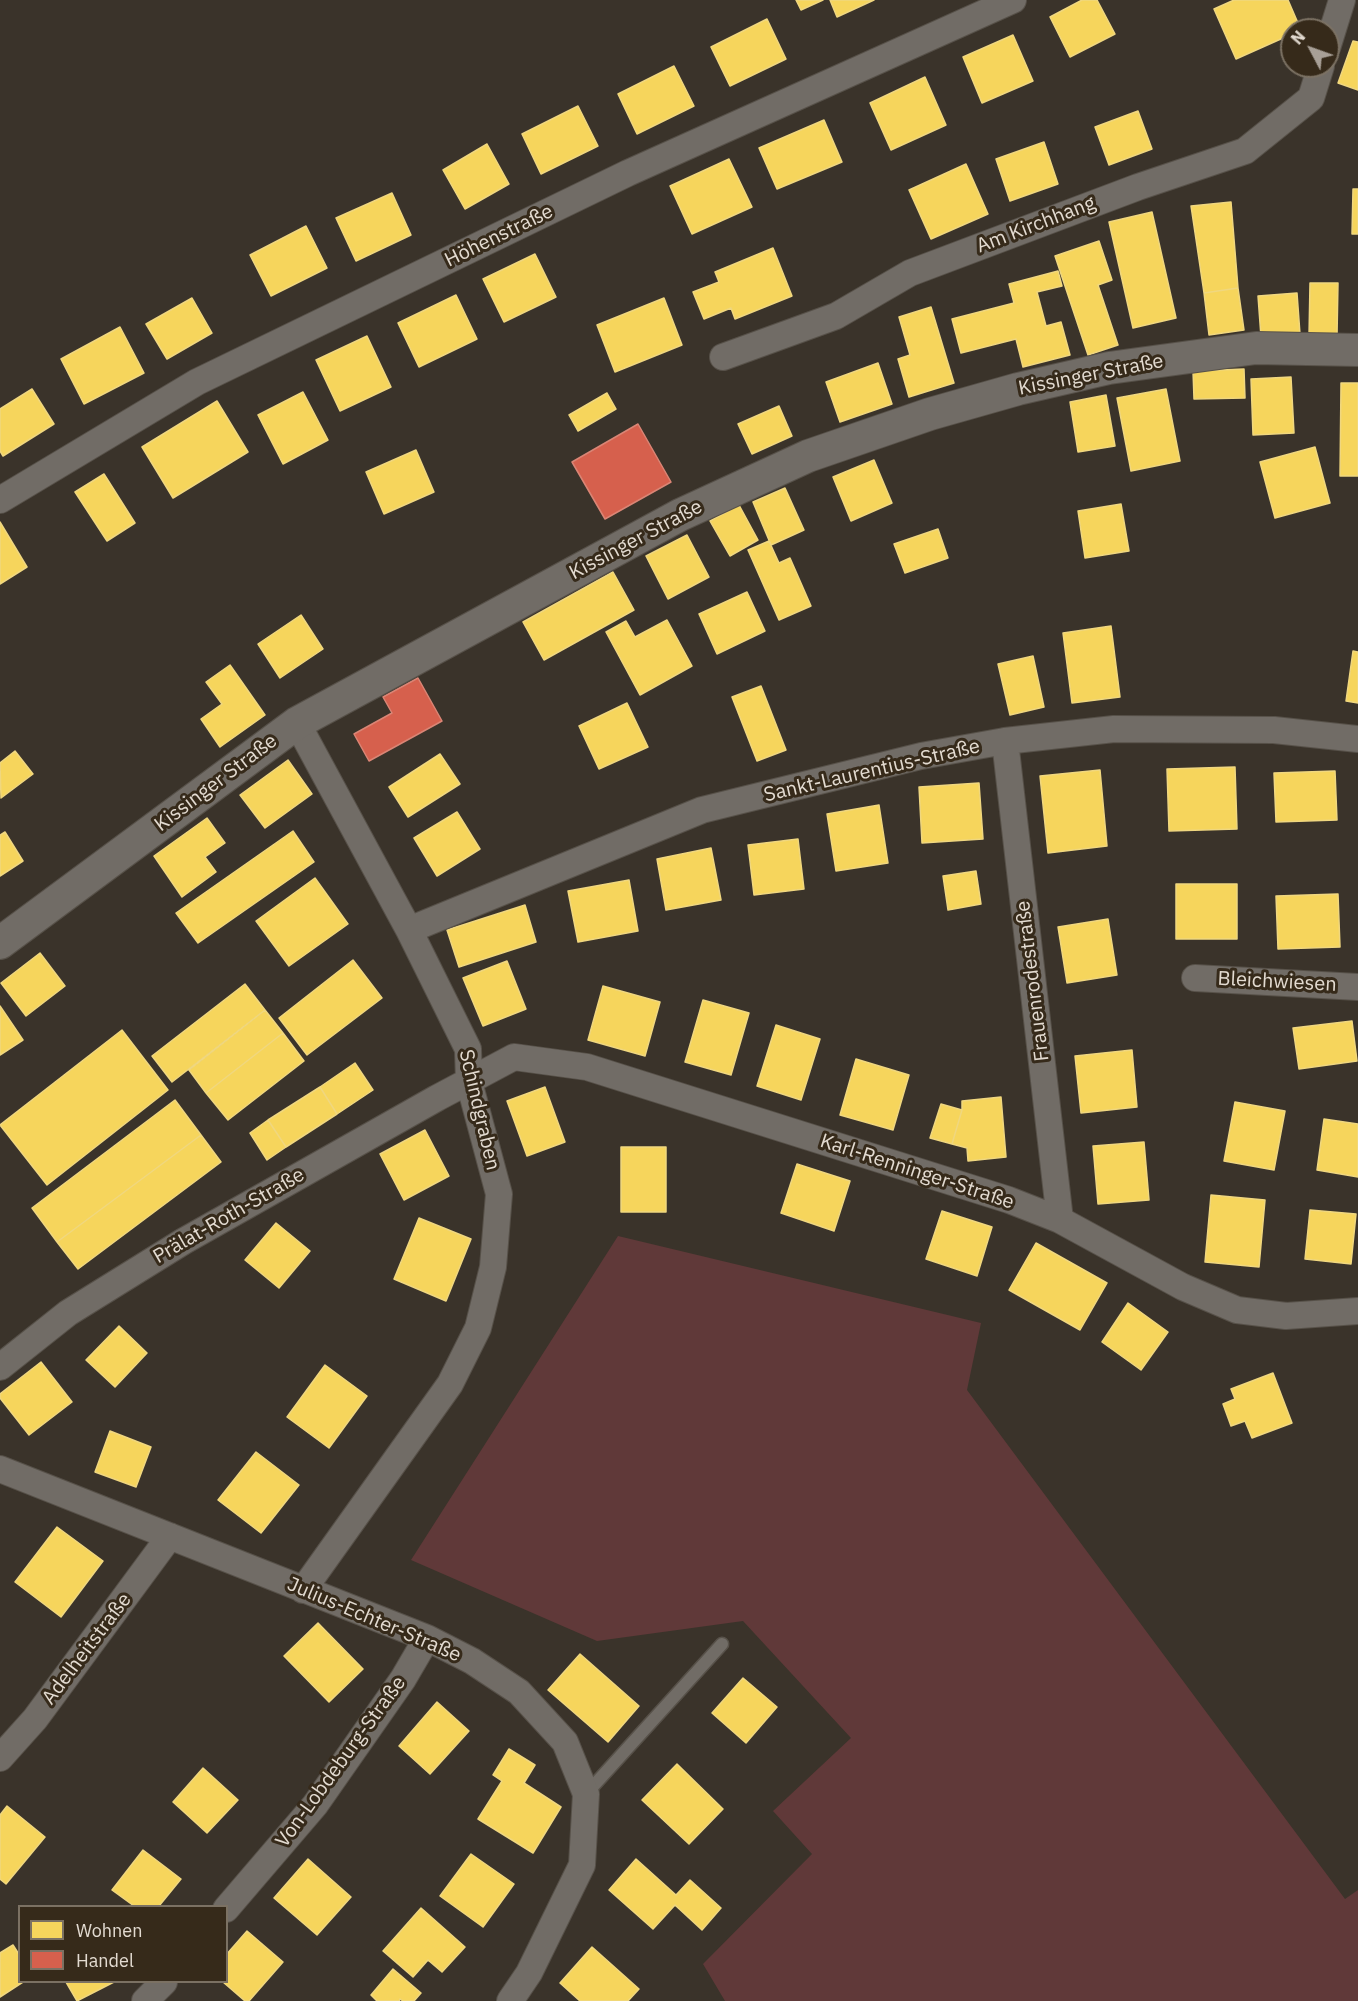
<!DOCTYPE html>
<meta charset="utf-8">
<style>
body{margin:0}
#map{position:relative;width:1358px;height:2001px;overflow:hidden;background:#3a332a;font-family:"IBM Plex Sans",sans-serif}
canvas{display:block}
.legend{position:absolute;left:18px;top:1905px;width:210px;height:78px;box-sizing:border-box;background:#362a1a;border:2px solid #7b7163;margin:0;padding:8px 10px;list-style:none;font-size:18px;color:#e3dbd1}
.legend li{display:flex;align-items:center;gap:12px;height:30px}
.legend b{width:30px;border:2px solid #7b7163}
.north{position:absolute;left:1280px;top:18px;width:60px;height:60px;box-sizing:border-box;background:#362a1a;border:2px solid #7b7163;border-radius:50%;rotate:311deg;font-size:16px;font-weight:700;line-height:24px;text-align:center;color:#e3dbd1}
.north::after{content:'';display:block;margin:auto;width:21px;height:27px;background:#a8a097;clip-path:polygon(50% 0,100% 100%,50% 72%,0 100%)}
</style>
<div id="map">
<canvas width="1358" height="2001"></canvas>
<ul class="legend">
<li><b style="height:16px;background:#f6d55c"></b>Wohnen</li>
<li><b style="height:16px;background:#d6604d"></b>Handel</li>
</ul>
<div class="north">N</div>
</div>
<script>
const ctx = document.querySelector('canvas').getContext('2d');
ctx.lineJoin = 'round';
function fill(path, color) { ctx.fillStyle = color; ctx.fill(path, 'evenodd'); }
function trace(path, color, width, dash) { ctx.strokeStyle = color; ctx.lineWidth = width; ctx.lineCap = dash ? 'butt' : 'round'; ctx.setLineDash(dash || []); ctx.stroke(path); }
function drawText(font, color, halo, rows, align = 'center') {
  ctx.font = font + ' "IBM Plex Sans",sans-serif'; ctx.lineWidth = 6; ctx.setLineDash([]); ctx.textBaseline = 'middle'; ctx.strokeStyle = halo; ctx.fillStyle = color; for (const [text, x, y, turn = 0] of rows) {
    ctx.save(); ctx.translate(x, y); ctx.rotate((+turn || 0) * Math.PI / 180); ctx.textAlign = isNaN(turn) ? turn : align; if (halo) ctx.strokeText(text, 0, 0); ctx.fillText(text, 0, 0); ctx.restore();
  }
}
fill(new Path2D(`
 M618,1236L981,1323L967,1390L1345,1899L1358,1890V2001H725L703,1964L812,1854L773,1811L851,1738L743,1621L597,1641L411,1560Z`), '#603939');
const homes = new Path2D(`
 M796,0H823L801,10Z
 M830,0H874L837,17Z
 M1082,0H1097L1115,34L1070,57L1050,17Z
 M1234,0H1288L1301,30H1292V34L1236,59L1214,9Z
 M767,19L786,59L730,86L711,47Z
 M1013,35L1033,81L982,103L963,57Z
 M1353,41L1358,42V90L1338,83Z
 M674,66L694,106L637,134L618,94Z
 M925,77L946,125L891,150L870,103Z
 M578,106L598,146L541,174L522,134Z
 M1138,111L1152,149L1109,165L1095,127Z
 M824,120L842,162L777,189L759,148Z
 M1044,142L1058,184L1010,201L996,159Z
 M487,144L509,184L465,209L443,170Z
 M729,159L752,207L692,234L670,186Z
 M966,164L988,214L931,239L909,190Z
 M1353,189H1358V234H1352Z
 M392,193L411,235L356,261L336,218Z
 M1231,202L1238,288L1204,293L1191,206Z
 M1152,212L1176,318L1133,328L1109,222Z
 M306,226L327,268L271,296L250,255Z
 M1099,241L1112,280L1098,285L1118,345L1088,355L1055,256Z
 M773,248L792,296L735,319L731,308L704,319L693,292L719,282L715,272Z
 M535,254L556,297L504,322L483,279Z
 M1058,271L1062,286L1037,292L1046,326L1061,322L1070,355L1023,367L1016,339L961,353L952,319L1014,303L1009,284Z
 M1310,283H1338L1337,336H1309Z
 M1238,288L1244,330L1209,335L1204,293Z
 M1297,293L1300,334L1261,337L1258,296Z
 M456,295L477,339L419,367L398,323Z
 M192,298L212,333L167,359L146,324Z
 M664,298L682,345L615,372L597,325Z
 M931,307L954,383L909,397L898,359L910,355L899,317Z
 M120,327L144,373L84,404L61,359Z
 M367,336L391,387L340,411L316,360Z
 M878,363L892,404L840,422L826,382Z
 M1244,369L1245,398L1194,399L1193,371Z
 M1291,377L1294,433L1253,435L1251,379Z
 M1341,383H1358V476H1340Z
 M32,389L54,424L3,456L0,451V409Z
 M1166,389L1180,461L1131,471L1117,398Z
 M303,392L328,440L283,464L258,415Z
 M607,393L616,409L578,431L569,415Z
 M1106,395L1115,446L1078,452L1070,402Z
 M217,401L248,452L173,498L142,447Z
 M779,406L792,436L752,454L738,424Z
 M1315,447L1330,503L1275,518L1260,462Z
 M416,450L434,492L384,514L366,472Z
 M874,460L892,503L851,521L833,477Z
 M104,474L135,523L107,541L75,492Z
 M785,488L804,530L771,545L753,502Z
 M1121,504L1129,551L1085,558L1078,511Z
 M739,505L758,540L730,556L710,521Z
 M0,522L27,567L0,584Z
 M938,529L948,558L905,573L894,544Z
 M687,535L709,577L668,599L646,556Z
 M769,541L779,563L790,558L811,606L779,620L748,550Z
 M613,572L634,610L544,660L523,622Z
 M747,592L765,631L717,654L699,614Z
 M301,615L323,649L280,678L258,644Z
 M667,620L692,666L640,695L606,632L626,621L635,637Z
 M1111,626L1120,697L1072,703L1063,633Z
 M1353,651L1358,652V703L1346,701Z
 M1033,656L1044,707L1010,715L998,664Z
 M230,665L265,715L220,747L201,719L222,704L206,682Z
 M761,686L786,750L757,761L732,697Z
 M627,703L648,747L599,769L579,726Z
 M15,751L33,774L1,798L0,763Z
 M440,754L460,784L408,817L389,787Z
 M288,760L312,794L265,828L240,795Z
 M1235,767L1237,829L1169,831L1167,769Z
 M1100,770L1107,846L1048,853L1040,776Z
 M1335,771L1337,820L1276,822L1274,773Z
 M979,783L983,839L922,843L919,787Z
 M879,805L888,863L836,871L827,814Z
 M457,812L480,849L437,876L414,838Z
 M207,818L225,843L205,857L216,872L182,897L154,856Z
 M293,831L314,862L198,943L176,913Z
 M5,832L23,861L0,876V835Z
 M798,839L804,889L754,895L748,845Z
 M711,848L721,900L666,910L657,859Z
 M976,871L981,904L948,910L943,876Z
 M315,878L348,924L289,966L256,921Z
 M629,880L638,931L578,942L568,891Z
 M1176,884H1237V939H1176Z
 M1338,894L1340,947L1278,949L1276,896Z
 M525,905L536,942L459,967L447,930Z
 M1108,919L1117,975L1067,983L1058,927Z
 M40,953L65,986L26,1016L1,983Z
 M353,960L382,998L307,1055L279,1018Z
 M507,961L526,1009L483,1026L463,978Z
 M245,984L265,1010L172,1082L152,1056Z
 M603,986L660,1002L645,1056L588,1040Z
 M703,1000L749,1013L731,1075L685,1062Z
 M0,1006L23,1040L0,1055Z
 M265,1010L283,1033L206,1093L189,1070Z
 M1352,1021L1357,1061L1299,1069L1293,1028Z
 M776,1025L820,1039L801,1100L757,1086Z
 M122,1030L168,1090L47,1185L0,1125Z
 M283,1033L304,1061L228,1120L206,1093Z
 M1132,1050L1137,1107L1081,1113L1075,1056Z
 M856,1059L909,1075L893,1130L840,1115Z
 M355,1063L373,1090L337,1114L320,1087Z
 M320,1087L337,1114L286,1147L268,1120Z
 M545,1087L565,1142L527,1156L507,1101Z
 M1001,1097L1006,1157L968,1161L967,1148L952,1144L962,1110V1101Z
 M175,1100L201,1135L57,1242L32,1208Z
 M1235,1102L1285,1111L1274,1170L1224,1161Z
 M941,1104L962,1110L952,1144L930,1138Z
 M1324,1119L1358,1124V1177L1317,1170Z
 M268,1120L286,1147L267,1160L250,1133Z
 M425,1130L449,1176L404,1200L380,1154Z
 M201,1135L221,1162L78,1269L57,1242Z
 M1144,1142L1149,1200L1098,1204L1093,1146Z
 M621,1147H666V1212H621Z
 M797,1164L850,1181L834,1231L781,1213Z
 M1211,1195L1265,1200L1259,1267L1205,1262Z
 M1310,1210L1356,1214L1351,1264L1305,1259Z
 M942,1211L992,1227L977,1276L926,1259Z
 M419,1218L471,1239L446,1301L394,1279Z
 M276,1223L310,1251L279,1288L245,1260Z
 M1036,1243L1107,1283L1080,1330L1009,1290Z
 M1128,1303L1168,1332L1141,1370L1102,1342Z
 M119,1326L147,1353L115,1387L86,1360Z
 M41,1362L72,1402L29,1435L0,1398V1394Z
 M325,1365L367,1396L329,1448L287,1417Z
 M1273,1373L1292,1423L1252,1438L1245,1421L1231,1426L1223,1404L1235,1399L1231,1389Z
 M110,1431L151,1447L136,1487L95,1472Z
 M256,1452L299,1485L261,1533L218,1500Z
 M57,1527L103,1561L61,1617L15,1582Z
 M318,1623L363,1669L329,1702L284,1656Z
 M580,1654L639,1706L608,1742L548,1690Z
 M743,1678L777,1707L746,1743L712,1713Z
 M437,1702L469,1731L430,1774L399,1746Z
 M509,1749L535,1765L524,1783L561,1807L533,1853L478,1819L502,1781L493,1775Z
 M677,1764L723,1809L689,1844L642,1800Z
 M203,1768L238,1800L207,1833L173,1802Z
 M7,1806L45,1837L6,1884L0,1879V1815Z
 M143,1850L181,1879L159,1906H134L112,1890Z
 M471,1854L514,1884L483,1927L440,1896Z
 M308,1859L351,1897L317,1935L274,1898Z
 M636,1859L676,1895L690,1880L721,1908L702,1930L675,1905L653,1929L609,1890Z
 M421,1908L465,1947L442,1972L428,1960L413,1977L383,1951Z
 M247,1931L283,1962L249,2001H245L223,1982H226V1955Z
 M13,1945L20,1956V1982H23L0,1997V1953Z
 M592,1947L639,1989L628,2001H580L560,1983Z
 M393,1969L421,1993L414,2001H403L400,1999L399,2001H377L371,1995Z
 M66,1982H114L77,2001Z`);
fill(homes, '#f6d55c');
trace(homes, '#f0d77f', 1.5);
const shops = new Path2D(`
 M638,424L671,482L605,519L572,462Z
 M418,678L442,721L369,761L354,734L392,713L383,697Z`);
fill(shops, '#d6604d');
trace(shops, '#da8575', 1.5);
const service = new Path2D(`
 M586,1794L722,1644`);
const minor = new Path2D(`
 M1328,45L1342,0
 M723,357L836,316L910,273L1138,187L1245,151L1311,98L1321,66
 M0,500L197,382L628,173L1013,0
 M297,723L409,930L468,1049L469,1082L499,1194L493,1267L478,1328L450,1384L303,1590
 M1005,741L1060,1220
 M409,930L702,810L921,756L1005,741L1114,729L1274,730L1358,739
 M1195,978L1358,987
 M0,1367L68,1313L184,1241L437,1098L514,1057L587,1067L1009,1200L1060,1220L1183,1287L1237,1310L1286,1316L1358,1311
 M0,1469L427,1638L472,1661L519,1692L565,1742L586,1794L582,1865L529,1973L510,2001
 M0,1758L35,1719L170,1536
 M226,1909L315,1805L403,1679L427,1638
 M145,2001L164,1982`);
const tertiary = new Path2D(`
 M0,943L297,723L680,515L808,456L930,414L1018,389L1109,368L1256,348L1358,350`);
trace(service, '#575149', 15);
trace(minor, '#575149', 28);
trace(tertiary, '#575149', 34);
trace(service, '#716c66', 12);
trace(minor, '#716c66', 26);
trace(tertiary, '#716c66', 32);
drawText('20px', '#e3dbd1', '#362a1a', [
 ["Am Kirchhang",1036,225,-21],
 ["Höhenstraße",499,236,-26],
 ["Kissinger Straße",1091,375,-11],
 ["Kissinger Straße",636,540,-28],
 ["Sankt-Laurentius-Straße",872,771,-13],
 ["Kissinger Straße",216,783,-37],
 ["Frauenrodestraße",1033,981,-97],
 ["Bleichwiesen",1277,982,3],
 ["Schindgraben",479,1110,77],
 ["Karl-Renninger-Straße",917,1172,18],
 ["Prälat-Roth-Straße",229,1216,-30],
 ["Julius-Echter-Straße",374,1620,23],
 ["Adelheitstraße",87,1649,-53],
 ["Von-Lobdeburg-Straße",341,1762,-54]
]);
</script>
